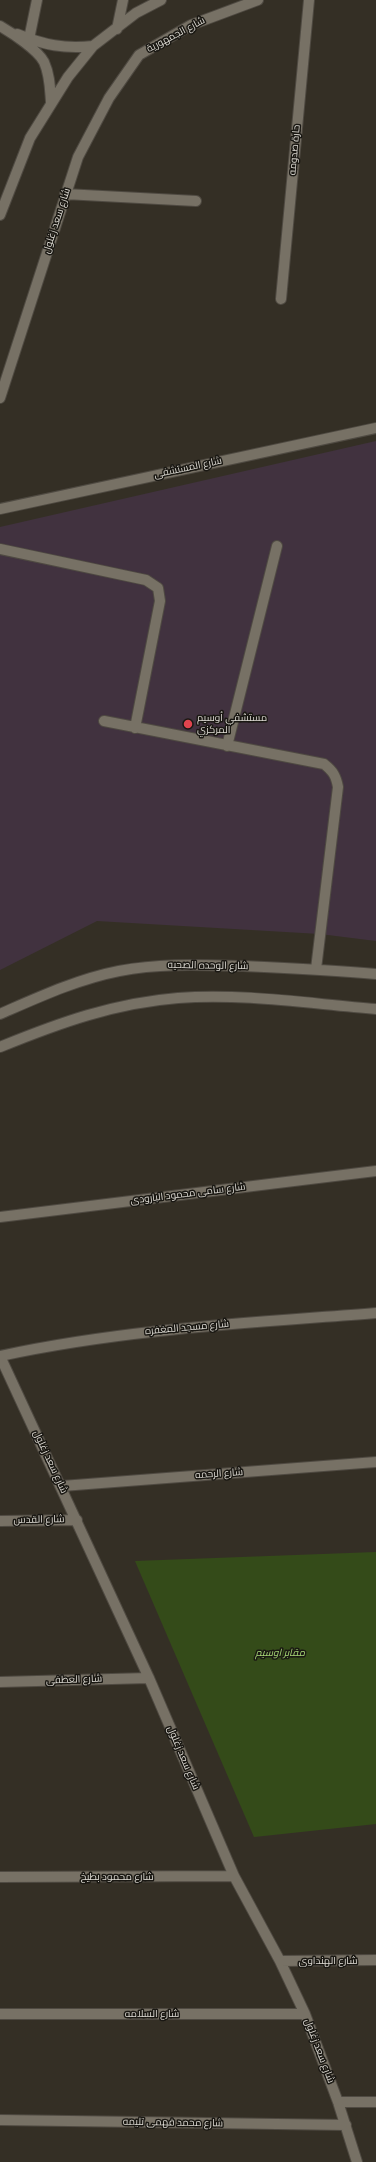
<!DOCTYPE html>
<meta charset="utf-8">
<style>
body{margin:0}
canvas{display:block;background:#342f25}
</style>
<canvas width="376" height="2162"></canvas>
<script>
const ctx = document.querySelector('canvas').getContext('2d');
ctx.lineJoin = 'round';
function fill(path, color) { ctx.fillStyle = color; ctx.fill(path, 'evenodd'); }
function trace(path, color, width, dash) { ctx.strokeStyle = color; ctx.lineWidth = width; ctx.lineCap = dash ? 'butt' : 'round'; ctx.setLineDash(dash || []); ctx.stroke(path); }
function drawText(font, color, halo, rows, align = 'center') {
  ctx.font = font + ' "Source Serif 4",Cairo,serif'; ctx.lineWidth = 3; ctx.setLineDash([]); ctx.textBaseline = 'middle'; ctx.strokeStyle = halo; ctx.fillStyle = color; for (const [text, x, y, turn = 0] of rows) {
    ctx.save(); ctx.translate(x, y); ctx.rotate((+turn || 0) * Math.PI / 180); ctx.textAlign = isNaN(turn) ? turn : align; if (halo) ctx.strokeText(text, 0, 0); ctx.fillText(text, 0, 0); ctx.restore();
  }
}
fill(new Path2D(`
 M376,441V941L320,934L97,921L0,970V527Z`), '#41323f');
fill(new Path2D(`
 M376,1552V1824L254,1837L135,1561Z`), '#344b19');
const minor = new Path2D(`
 M0,26C12,33 38,50 44,62C50,75 50,89 51,102
 M117,29L123,0
 M17,34C44,45 64,49 93,46
 M29,39L37,0
 M65,194L196,201
 M0,215L30,138L68,77L93,46L136,13L161,0
 M281,299L309,0
 M0,398L78,157L109,98L139,55L191,25L258,0
 M0,509L376,428
 M0,549L146,580L158,588L160,601L135,728
 M104,721L324,764C333,771 336,776 338,787L316,969
 M227,746L277,546
 M0,1014C39,997 78,979 119,971C161,963 201,965 243,966C288,968 332,970 376,974
 M0,1047C59,1023 114,1003 178,998C244,993 311,1004 376,1009
 M0,1217L376,1171
 M0,1356L149,1678L234,1876L280,1961L305,2014L338,2102L357,2162
 M0,1356C124,1329 250,1323 376,1313
 M62,1486L376,1462
 M0,1521L77,1520
 M0,1682L149,1678
 M0,1877L234,1876
 M280,1961L376,1960
 M0,2014H305
 M338,2102H376
 M0,2120L346,2125`);
trace(minor, '#4f4a42', 12);
trace(minor, '#777165', 10);
for (const [x, y, r, color] of [
 [188,724,5,"#e0444e"]
]) { const dot = new Path2D(); dot.arc(x, y, r, 0, 2 * Math.PI); ctx.fillStyle = color; ctx.fill(dot); trace(dot, '#1a1813', 1.5); }
drawText('10px', '#dfdcd5', '#1a1813', [
 ["شارع الجمهورية",176,35,-28],
 ["حارة صدومه",295,150,-85],
 ["شارع سعد زغلول",57,221,-72],
 ["شارع المستشفى",188,468,-12],
 ["شارع الوحده الصحيه",208,966,1],
 ["شارع سامى محمود البارودى",188,1194,-7],
 ["شارع مسجد المغفره",187,1328,-5],
 ["شارع سعد زغلول",50,1462,65],
 ["شارع الرحمه",219,1474,-4],
 ["شارع القدس",39,1520,-1],
 ["شارع العطفى",74,1680,-2],
 ["شارع سعد زغلول",183,1758,67],
 ["شارع محمود بطيخ",117,1877],
 ["شارع الهنداوى",328,1961],
 ["شارع السلامه",152,2014],
 ["شارع سعد زغلول",319,2051,69],
 ["شارع محمد فهمى تليمه",173,2123,1]
]);
drawText('10px', '#dfdcd5', '#1a1813', [
 ["مستشفي أوسيم",197,718],
 ["المركزي",197,730]
], 'left');
drawText('italic 10px', '#a7d776', '#1a1813', [
 ["مقابر اوسيم",280,1653]
]);
</script>
